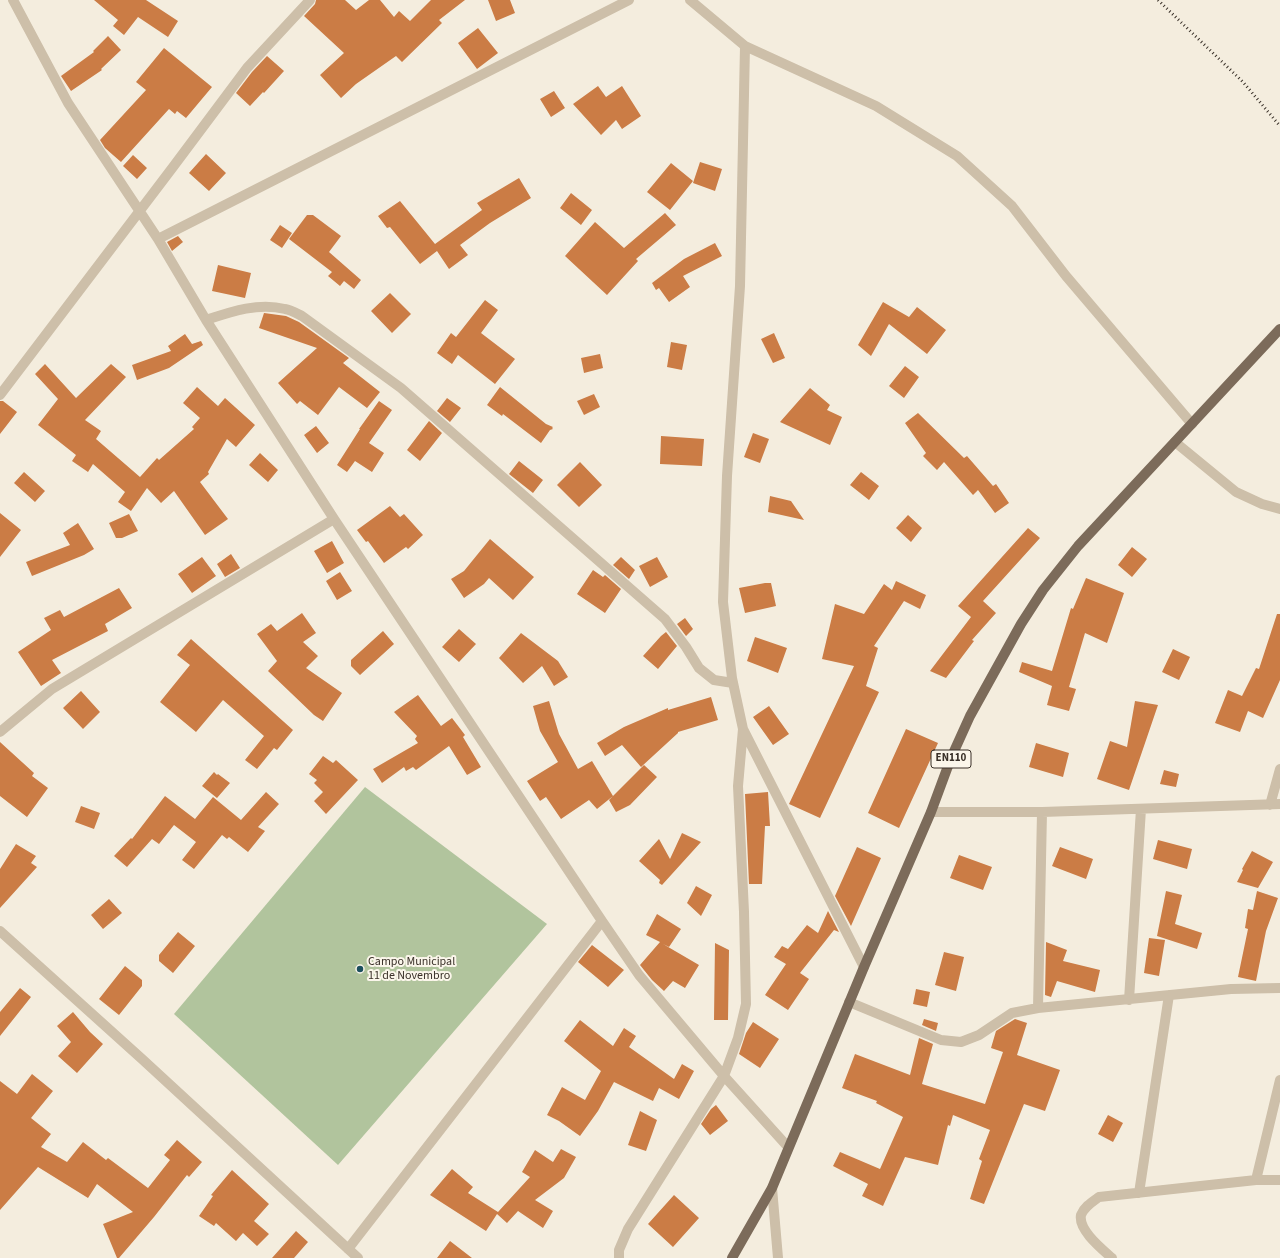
<!DOCTYPE html>
<style>
body{margin:0}
canvas{display:block;background:#f4edde}
</style>
<canvas width="1280" height="1258"></canvas>
<script>
const ctx = document.querySelector('canvas').getContext('2d');
ctx.lineJoin = 'round';
function fill(path, color) { ctx.fillStyle = color; ctx.fill(path, 'evenodd'); }
function trace(path, color, width, dash) { ctx.strokeStyle = color; ctx.lineWidth = width; ctx.lineCap = dash ? 'butt' : 'round'; ctx.setLineDash(dash || []); ctx.stroke(path); }
function drawText(font, color, halo, rows, align = 'center') {
  ctx.font = font + ' "Source Sans 3",sans-serif'; ctx.lineWidth = 4; ctx.setLineDash([]); ctx.textBaseline = 'middle'; ctx.strokeStyle = halo; ctx.fillStyle = color; for (const [text, x, y, turn = 0] of rows) {
    ctx.save(); ctx.translate(x, y); ctx.rotate((+turn || 0) * Math.PI / 180); ctx.textAlign = isNaN(turn) ? turn : align; if (halo) ctx.strokeText(text, 0, 0); ctx.fillText(text, 0, 0); ctx.restore();
  }
}
fill(new Path2D(`
 M365,787L547,924L338,1165L174,1014Z`), '#b1c49d');
fill(new Path2D(`
 M94,0H146L178,21L168,37L138,17L124,35L113,26L118,20Z
 M316,0H345L356,10L369,0H380L394,17L399,11L410,21L431,0H465L439,20L442,23L402,62L396,56L356,84L341,98L320,75L344,53L304,16L315,4Z
 M488,0H510L515,13L496,21Z
 M478,28L498,53L477,69L458,43Z
 M108,36L121,50L101,69L102,70L71,91L61,76L94,52L93,51Z
 M164,48L212,87L186,118L177,111L175,114L169,109L121,162L105,148L100,140L146,90L136,82Z
 M267,56L284,71L264,93L263,92L250,106L236,93L252,72Z
 M598,86L606,97L622,86L641,116L622,129L616,120L601,135L573,104Z
 M554,91L565,108L551,117L540,99Z
 M206,154L226,173L209,191L189,173Z
 M133,155L147,168L137,179L123,166Z
 M700,162L722,169L715,191L693,183Z
 M671,163L693,181L670,210L647,192Z
 M519,178L531,198L490,223L460,245L468,255L449,269L437,251L420,264L390,227L387,228L378,216L400,201L435,244L482,210L477,203Z
 M571,193L592,210L581,225L560,208Z
 M665,213L676,225L636,259L638,261L607,295L565,256L595,222L624,248Z
 M307,215H313L341,236L329,252L361,280L354,289L344,281L340,286L328,276L332,272L289,239Z
 M280,225L292,233L282,248L270,240Z
 M178,236L183,242L172,251L167,242Z
 M715,243L722,256L683,276L690,287L669,302L659,288L656,290L652,283L684,259Z
 M218,265L251,273L245,298L212,291Z
 M390,293L411,314L392,333L371,311Z
 M485,300L498,310L481,333L515,359L495,384L458,355L452,364L437,353L451,333L456,337Z
 M883,302L909,317L917,307L946,330L927,354L889,324L871,356L858,345Z
 M264,313L286,316L299,322L349,358L343,363L380,392L367,408L339,387L318,415L300,401L297,404L278,383L317,348L259,328Z
 M774,333L785,358L773,363L761,339Z
 M185,334L192,344L201,341L203,345L169,368L137,380L132,365L171,351L168,346Z
 M671,342L687,345L682,370L667,367Z
 M600,354L603,368L584,373L581,358Z
 M45,364L76,398L111,364L126,377L85,420L101,431L96,439L140,477L157,458L159,460L194,429L192,427L200,418L183,403L197,387L218,406L225,398L255,425L236,447L227,439L208,472L209,474L200,482L228,519L205,535L174,491L161,503L147,488L131,511L118,502L125,492L93,464L88,472L72,461L76,455L38,425L58,399L35,374Z
 M905,366L919,377L904,398L889,386Z
 M500,387L546,424L553,427L552,428L553,429L550,430L541,443L503,414L502,416L487,405Z
 M810,388L830,405L827,410L842,417L830,445L780,422Z
 M594,394L600,407L584,415L577,401Z
 M447,398L461,408L450,422L437,411Z
 M0,401H3L17,412L0,434Z
 M379,401L392,410L369,443L384,453L372,472L355,461L347,472L337,465L360,429H359Z
 M918,413L964,458L967,456L993,486L996,484L1009,503L995,513L978,490L973,495L944,462L937,470L923,456L926,453L905,423Z
 M429,421L442,433L420,461L407,450Z
 M316,426L329,443L317,453L304,435Z
 M753,433L769,439L760,463L744,457Z
 M661,436L704,439L702,466L660,464Z
 M260,453L278,470L268,482L249,465Z
 M519,461L543,480L533,493L509,474Z
 M580,462L602,485L579,507L557,485Z
 M24,472L45,491L35,502L14,483Z
 M861,472L879,486L869,500L850,485Z
 M770,496L791,501L804,520L768,512Z
 M390,506L400,517L404,514L423,535L408,549L406,547L384,563L368,541L366,542L357,530Z
 M0,513L21,530L0,557Z
 M129,514L138,531L122,538H116L109,523Z
 M908,515L922,528L911,542L896,528Z
 M78,523L94,549L84,555L32,576L26,562L70,545L63,533Z
 M1028,528L1040,538L983,601L996,613L972,640L974,641L946,678L930,671L971,617L958,606Z
 M490,539L534,577L513,600L489,578L484,584L464,598L451,579L464,571Z
 M332,541L344,563L327,573L314,551Z
 M1132,547L1147,559L1132,577L1118,565Z
 M231,554L240,568L225,577L217,564Z
 M202,557L216,576L192,593L178,574Z
 M621,557L635,570L629,579L613,565Z
 M657,557L668,577L650,587L639,566Z
 M593,570L603,577L605,575L621,589L605,613L577,594Z
 M340,572L352,591L337,600L326,581Z
 M1086,578L1124,593L1107,643L1085,633L1069,687L1076,689L1069,711L1047,705L1052,686L1019,672L1022,662L1052,671L1071,608L1073,609Z
 M896,581L926,595L920,609L904,601L874,646L878,648L866,686L879,692L820,818L789,804L854,666L822,659L835,604L864,614L884,584L892,590Z
 M765,583H771L776,606L745,613L739,588Z
 M119,588L132,608L105,624L108,631L52,660L61,673L41,686L18,652L51,630L44,618L60,610L64,617Z
 M302,613L316,633L303,642L318,656L306,668L342,693L323,721L314,715L268,671L277,661L257,634L271,624L277,631Z
 M1277,614H1280V680L1263,718L1248,711L1240,732L1215,723L1228,690L1242,696L1256,668L1259,669Z
 M685,618L693,629L686,636L677,624Z
 M459,629L476,644L459,662L442,647Z
 M383,631L394,644L360,675L351,666V660Z
 M666,632L677,646L658,669L643,656L661,636Z
 M521,633L558,661L568,677L554,686L542,666L523,683L499,658Z
 M755,637L787,648L778,673L747,661Z
 M191,639L293,730L277,750L274,748L257,769L245,760L264,736L223,700L196,732L160,702L190,665L177,655Z
 M1173,649L1190,657L1179,680L1162,672Z
 M81,691L100,712L83,729L63,708Z
 M418,695L441,726L452,718L465,735L463,737L481,767L467,775L449,746L416,770L413,767L406,771L404,767L382,783L373,769L418,743L415,739L417,736L394,712Z
 M711,697L718,720L678,732V733L641,767L622,745L605,756L597,743L624,727L668,708V710Z
 M549,701L559,734L578,769L592,761L613,796L597,809L589,800L561,819L546,797L540,801L527,781L558,762L540,731L533,706Z
 M1135,701L1158,705L1129,790L1097,779L1110,741L1127,747Z
 M769,706L789,734L773,745L753,717Z
 M906,729L938,743L899,828L868,813Z
 M0,742L34,773L32,776L48,788L27,817L0,796Z
 M1036,743L1069,753L1063,777L1029,767Z
 M323,756L333,763L336,760L358,780L326,814L314,801L323,792L314,783L317,780L309,774Z
 M644,765L657,777L630,805L616,812L609,800Z
 M1164,770L1179,774L1176,787L1160,784Z
 M214,772L217,775L218,774L230,783L217,798L202,786Z
 M266,792L279,804L258,827L265,831L248,852L229,837L227,839L222,835L194,869L182,860L196,842L174,825L159,844L152,839L127,867L114,856L131,838L132,839L165,796L195,819L213,797L241,820Z
 M768,792L770,826H765L762,884H749L745,794Z
 M81,806L100,813L94,829L75,822Z
 M682,833L701,842L662,885L659,883L660,880L639,861L659,839L670,859Z
 M1158,840L1192,849L1187,869L1153,859Z
 M16,844L36,856L31,863L37,867L0,908V869Z
 M857,847L881,858L851,926L835,896Z
 M1060,847L1093,859L1086,879L1052,866Z
 M1252,851L1273,862L1258,888L1237,882L1243,870L1242,869Z
 M959,855L992,867L983,890L950,878Z
 M696,886L712,895L701,916L687,903Z
 M1166,891L1182,895L1175,924L1202,933L1197,949L1157,936Z
 M1257,891L1278,898L1266,931L1256,981L1238,977L1248,929L1245,928L1248,909L1253,910Z
 M109,899L122,913L103,929L91,915Z
 M828,911L839,932L834,930L800,973L809,979L788,1010L765,995L786,964L774,957L782,946L788,949L807,925L818,933Z
 M657,914L681,929L669,947L663,944L699,965L685,988L673,981L664,991L652,980L640,965L660,942L646,935Z
 M178,932L195,946L173,973L159,961V955Z
 M1149,938L1165,940L1159,976L1144,973Z
 M1046,942L1067,950L1063,961L1100,970L1095,992L1057,981L1051,997L1045,995Z
 M715,943L729,950L728,1020H714Z
 M592,945L624,970L608,987L578,962Z
 M944,952L964,957L956,991L935,985Z
 M125,966L142,980V986L119,1015L99,999Z
 M20,988L31,997L0,1036V1012Z
 M916,989L930,992L927,1007L913,1004Z
 M73,1012L90,1032L103,1044L77,1073L58,1056L71,1042L57,1026Z
 M924,1019L938,1023L936,1031L922,1025Z
 M1015,1019L1027,1023L1017,1055L1060,1070L1045,1111L1024,1104L984,1204L970,1199L982,1161L979,1159L990,1130L953,1115L950,1126L948,1125L938,1165L905,1157L883,1206L862,1196L868,1184L833,1166L840,1152L880,1169L903,1117L876,1103L877,1101L842,1088L855,1054L910,1075L919,1038L933,1044L922,1084L985,1104L1003,1052L991,1048L996,1031Z
 M580,1020L613,1046L624,1028L636,1036L629,1047L674,1079L682,1064L694,1071L679,1099L659,1088L653,1101L614,1082L598,1111L580,1136L559,1121L547,1115L562,1087L585,1100L601,1071L564,1041Z
 M753,1022L779,1039L760,1068L739,1054L746,1033Z
 M32,1074L53,1091L31,1118L51,1134L41,1147L67,1162L83,1142L106,1160L108,1158L148,1188L170,1160L164,1155L177,1140L202,1162L189,1177L187,1175L154,1217L119,1258H117L103,1224L133,1212L97,1184L88,1198L38,1167L0,1210V1081L17,1094Z
 M716,1105L728,1121L710,1135L701,1124L711,1109Z
 M640,1111L657,1120L646,1151L628,1145Z
 M1108,1115L1123,1123L1113,1142L1098,1134Z
 M561,1149L576,1157L564,1178L535,1200L553,1211L543,1228L518,1211L507,1223L497,1214L486,1231L430,1195L452,1169L473,1187L468,1193L498,1212L530,1177L522,1172L535,1150L553,1162Z
 M232,1170L269,1204L254,1221L269,1234L257,1246L243,1233L236,1241L216,1223L214,1226L199,1216L213,1196L211,1195Z
 M674,1195L699,1218L673,1247L648,1224Z
 M296,1231L308,1242L294,1258H272Z
 M450,1241L472,1258H437Z`), '#cb7c45');
trace(new Path2D(`
 M13,0L68,103L158,239L206,320L334,519L602,921L639,975L724,1076L788,1147
 M690,0L745,46L876,106L957,156L1012,206L1066,276L1192,424
 M745,46L740,286L727,476L723,602L732,678L743,729L864,967
 M158,239L629,0
 M206,320C230,312 258,302 285,309C291,310 296,313 302,316L401,388L665,619L686,647L699,668L714,680L733,683
 M0,395L173,167L247,68L310,0
 M1175,442L1236,492L1262,504L1280,509
 M0,732L52,689L334,519
 M1270,805L1280,769
 M931,812H1042L1280,804
 M0,931L142,1059L358,1258
 M1129,1000L1141,809
 M849,1002L941,1040L961,1042L979,1035L1012,1013L1038,1008L1231,989L1280,988
 M1038,1008L1042,812
 M1256,1180L1280,1080
 M772,1188L778,1258
 M1139,1193L1169,995
 M348,1249L602,921
 M619,1258V1250L628,1229L724,1076L738,1038L746,1004L744,912L738,786L743,729
 M1112,1258C1102,1249 1078,1230 1081,1215C1084,1207 1092,1202 1099,1197L1256,1180H1280`), '#cdbfa9', 10);
trace(new Path2D(`
 M732,1258L772,1188L864,967L931,812L951,758L970,716L1021,624L1043,590L1078,546L1280,329`), '#7c6b5a', 10);
trace(new Path2D(`
 M1158,0L1243,82L1280,126`), '#3a3129', 3, [1, 3]);
for (const [x, y, r, color] of [
 [360,969,4,"#1c4f5e"]
]) { const dot = new Path2D(); dot.arc(x, y, r, 0, 2 * Math.PI); ctx.fillStyle = color; ctx.fill(dot); trace(dot, '#fbf6eb', 1.5); }
for (const [x, y, w] of [
 [951,759,40]
]) { const box = new Path2D(); box.roundRect(x - w / 2, y - 9, w, 18, 3); ctx.fillStyle = '#fbf6eb'; ctx.fill(box); trace(box, '#3a3129', 1); }
drawText('bold 11px', '#3a3129', null, [
 ["EN110",951,759]
]);
drawText('12px', '#3a3129', '#fbf6eb', [
 ["Campo Municipal",368,962],
 ["11 de Novembro",368,976]
], 'left');
</script>
